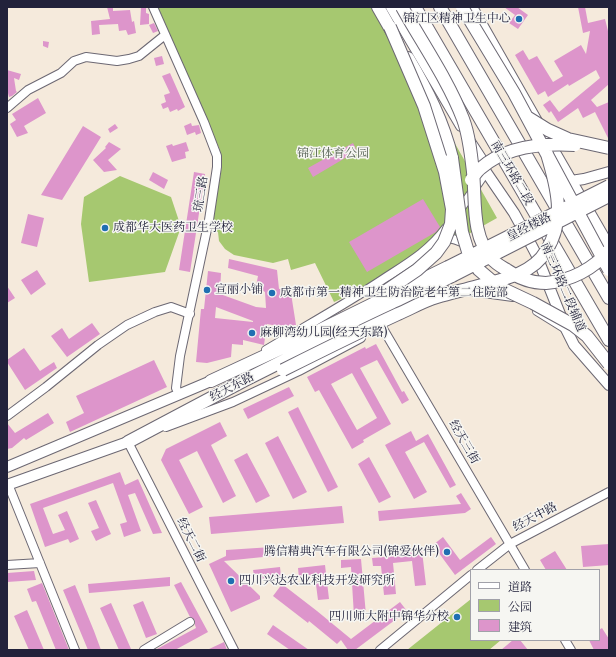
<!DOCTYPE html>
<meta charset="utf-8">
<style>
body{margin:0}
#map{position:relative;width:616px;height:657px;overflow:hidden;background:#f5eadc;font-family:"Libre Caslon Text","Noto Serif SC",serif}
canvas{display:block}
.frame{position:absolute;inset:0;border:8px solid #22223b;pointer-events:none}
.legend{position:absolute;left:470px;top:569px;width:130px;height:72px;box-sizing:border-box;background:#f6f6f2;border:1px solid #a1a1a9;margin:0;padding:5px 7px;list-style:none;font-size:12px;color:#22223b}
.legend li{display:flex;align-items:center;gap:8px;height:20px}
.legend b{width:20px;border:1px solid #a1a1a9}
</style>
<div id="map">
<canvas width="616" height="657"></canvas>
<div class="frame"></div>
<ul class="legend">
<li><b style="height:5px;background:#fff"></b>道路</li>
<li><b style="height:11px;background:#a6c870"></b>公园</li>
<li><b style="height:11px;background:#dd95cb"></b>建筑</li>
</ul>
</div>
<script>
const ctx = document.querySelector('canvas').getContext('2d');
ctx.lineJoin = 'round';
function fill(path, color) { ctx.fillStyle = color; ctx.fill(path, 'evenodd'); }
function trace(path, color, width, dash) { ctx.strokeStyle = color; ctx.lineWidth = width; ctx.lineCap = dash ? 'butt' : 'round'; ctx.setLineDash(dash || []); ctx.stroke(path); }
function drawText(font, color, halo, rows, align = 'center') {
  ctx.font = font + ' "Libre Caslon Text","Noto Serif SC",serif'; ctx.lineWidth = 3; ctx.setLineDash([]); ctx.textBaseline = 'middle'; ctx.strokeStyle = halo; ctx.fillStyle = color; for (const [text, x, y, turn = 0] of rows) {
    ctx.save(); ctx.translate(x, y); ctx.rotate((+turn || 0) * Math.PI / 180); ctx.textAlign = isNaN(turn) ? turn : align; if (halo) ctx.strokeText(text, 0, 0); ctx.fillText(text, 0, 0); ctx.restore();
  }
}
fill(new Path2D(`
 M158,7H378L497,218L399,273L334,302L315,263L291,270L288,259L273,263L234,255L225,249L219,241L218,232L210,230L221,172L222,161L219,148Z
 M120,176L171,197L181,227L165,272L89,282L81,224L84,197Z
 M471,599V640H501L489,650H407Z`), '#a6c870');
fill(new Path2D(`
 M107,7H113V11L130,10L132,22L134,21L136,33L128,35L126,30L119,31L118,24L99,25L100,34L92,35L91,21L110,19Z
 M141,7H146V13L149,14V24L140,25Z
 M504,7H517L528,15L518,29L509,23L515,15Z
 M578,7H585L588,23L605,19L609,35V84L591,100L597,107L609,102V140L595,112L583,118L578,108L558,122L551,111L549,113L543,105L550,100L559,112L600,78L596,70L569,86L568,84L548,97L545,91L538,95L515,55L523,50L529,60L537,56L553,82L563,76L554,61L581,45L586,54L590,31L583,33Z
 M154,23L158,31L153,33L149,25Z
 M43,41L49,42L48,48L43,46Z
 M162,56L164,64L156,66L154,58Z
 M7,70L21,74L19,80L14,78L16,91L17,92L12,96L9,97L7,89Z
 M170,73L185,107L178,111L177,109L170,112L168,107L163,109L161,104L166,102L164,95L170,93L162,76Z
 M38,98L46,113L24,126L28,133L17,137L10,124L16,120L12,114Z
 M191,123L192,126L199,125L201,133L196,135L195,132L187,135L184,126Z
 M115,124L118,128L110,133L108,129Z
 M83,126L101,137L62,200L41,195Z
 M109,142L121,149L108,160L117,170L104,172L93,160L106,148L105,147Z
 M186,142L189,151L185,152L186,158L172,162L166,146L172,144L173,146Z
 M353,143L357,151L313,177L308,168Z
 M153,172L168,180L164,189L149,180Z
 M194,172L205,174L190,272L179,270Z
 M423,199L440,227L436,232L367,272L349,242Z
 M28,214L44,218L37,247L21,243Z
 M229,259L277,270L279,289L290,287L296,325L283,327L267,324L264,345L243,340V345L232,344L231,357L207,363L196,362L201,309H204L208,271L221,273L220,294L256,307L266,308L265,292L256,286L258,276L228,268ZM216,307L253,321V322L215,318Z
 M37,270L46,284L31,295L21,280Z
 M7,286L15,298L7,303Z
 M92,323L100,334L67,357L51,336L62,328L69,339Z
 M376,344L402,392L404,391L409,400L402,404L377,360L360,368L391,424L363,440L364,442L352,449L319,390L315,392L307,377L365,347L366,349ZM352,373L377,418L357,430L331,384Z
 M24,348L40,371L54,362L57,368L25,390L7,362V360Z
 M154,360L167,387L70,432L66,422L84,413L76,396Z
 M289,387L294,396L248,419L243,409Z
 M298,407L338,487L328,492L288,412Z
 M48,413L54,423L26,440L24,438L12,448L7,449V423L15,433Z
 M220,422L227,436L211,445L236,496L223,503L197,451L179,460L203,507L189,514L161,460L166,449Z
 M411,431L416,441L428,434L456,485L450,488L424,442L405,452L427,492L414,499L385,445Z
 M278,436L307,492L293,499L265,443Z
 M247,453L270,496L256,503L234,460Z
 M369,457L391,497L379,503L358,464Z
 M120,472L125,485L138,479L162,533L153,534L135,493L128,495L141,531L124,537L120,524L127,522L113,483L43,508L53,534L65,530L58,515L67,511L79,539L70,543L68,539L45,547L30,504Z
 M461,493L471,509L465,513L379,521L378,511L461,504L456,496Z
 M96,500L111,534L96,541L91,531L99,528L88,503Z
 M342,506L344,523L211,534L209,517Z
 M443,537L460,560L491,537L496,544L455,575L433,545Z
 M609,544V565L583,567L581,546Z
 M272,547L273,556L224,561L260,596V599L231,612L209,564L226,556V550Z
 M422,551L426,585L415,586L412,561L393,563L396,594L384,595L381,566H373L372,558L397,556V554Z
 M555,551L567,570H546L540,560Z
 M361,559L366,615L354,616L351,567L341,568V560Z
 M325,565L329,599L318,600L315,577L299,578L298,568Z
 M280,567L281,576L255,580L253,570Z
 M34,571L36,580L7,582V573Z
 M170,577V586L89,593L88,584Z
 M181,582L208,632L175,650H155L196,628L195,625V620L190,617L174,585Z
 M42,583L69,650H56L36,601L32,602L27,589Z
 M282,584L317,611L351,639L400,602L407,611L355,650H348L341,640L337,644L309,621L308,623L273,596Z
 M75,585L94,631L101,650H88L63,590Z
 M143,601L157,634L146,638L133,605Z
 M111,603L131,649L128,650H119L100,608Z
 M27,610L44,650H29L14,616Z
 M273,625L309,650H290L267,634Z
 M602,628L609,639V650H594L589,640H599V630Z
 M513,640H520L528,650H501Z
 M224,642L227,650H207Z`), '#dd95cb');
const minor = new Path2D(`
 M153,7L204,122L217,156V167L209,220L180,356L176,388L179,395
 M7,108L28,90L61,73L74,61L86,57L117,61L129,59L139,56L165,35
 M459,211L486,172
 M442,237C452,238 459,240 467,245
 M469,291L513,297
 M537,311L566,329
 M382,327L525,570
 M266,350C306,326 346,304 385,278C408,263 429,251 446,228
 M7,416L46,387L98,345L127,325L155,312L171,307L190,314
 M166,427L233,402L299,371L361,338
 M131,440L128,442L234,650
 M8,484L75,650
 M7,565L40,563
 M477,570L510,544L609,492
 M565,640L571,650
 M144,650L190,622
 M380,650L471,575`);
const major = new Path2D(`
 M391,7L461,126
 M472,7L538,123L609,246
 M469,140L482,160L486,172L514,213L525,233L536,254L566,329L574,345L609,385
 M571,181L584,179L609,172
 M7,467L211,381
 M7,485L128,442`);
const highway = new Path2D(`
 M378,7L394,35
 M415,7L609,340
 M440,7L609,298
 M408,58C427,90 443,121 452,158
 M211,381L310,335L448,267
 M128,442L245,380L452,276`);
trace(minor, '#6c6873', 10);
trace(major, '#6c6873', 12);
trace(highway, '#6c6873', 14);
trace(minor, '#fff', 8);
trace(major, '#fff', 10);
trace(highway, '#fff', 12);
const highwayBridge = new Path2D(`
 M402,7C422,43 448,80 463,119C469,135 471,154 473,172C476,202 471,235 492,259C496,264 502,267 507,270C518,278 532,283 546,283C570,281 594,269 609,250
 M462,7L514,93L609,270
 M527,117L548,130L568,139L609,148
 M452,158L462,232L469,255L479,270L499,287L533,303L573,325L587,336L609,364
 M471,180C474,176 477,171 481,168C506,146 543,143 575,145
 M448,267L609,186
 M452,276L609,196
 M386,291L417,270L436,253L444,242L451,224L452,209L445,172L424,106L390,27
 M283,370C321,351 359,332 398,314C410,309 423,301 437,297C450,293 464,290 478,286C501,280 533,274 546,251C566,220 557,187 547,154`);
trace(highwayBridge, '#6c6873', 14, []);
trace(highwayBridge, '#fff', 12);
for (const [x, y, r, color] of [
 [519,19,4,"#1f6fb2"],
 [105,228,4,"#1f6fb2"],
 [207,290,4,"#1f6fb2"],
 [272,293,4,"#1f6fb2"],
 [252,333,4,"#1f6fb2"],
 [447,552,4,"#1f6fb2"],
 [231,581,4,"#1f6fb2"],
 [457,617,4,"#1f6fb2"]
]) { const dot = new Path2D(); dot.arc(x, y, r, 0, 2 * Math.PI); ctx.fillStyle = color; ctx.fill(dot); trace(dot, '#f6f6f2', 1.5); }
drawText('12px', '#22223b', '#f6f6f2', [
 ["锦江区精神卫生中心",511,19,"right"],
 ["成都华大医药卫生学校",113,228],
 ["宣丽小铺",215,290],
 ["成都市第一精神卫生防治院老年第二住院部",280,293],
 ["麻柳湾幼儿园(经天东路)",260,333],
 ["腾信精典汽车有限公司(锦爱伙伴)",439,552,"right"],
 ["四川兴达农业科技开发研究所",239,581],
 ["四川师大附中锦华分校",449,617,"right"]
], 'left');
drawText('12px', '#505c4e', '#f6f6f2', [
 ["锦江体育公园",333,154]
]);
drawText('12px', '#22223b', '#f6f6f2', [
 ["南三环路二段",512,173,60],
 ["琉三路",201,194,-81],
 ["皇经楼路",529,227,-27],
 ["南三环路二段辅道",563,287,67],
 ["经天东路",232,387,-28],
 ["经天三街",464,442,60],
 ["经天中路",535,517,-28],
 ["经天二街",191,540,63]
]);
</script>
